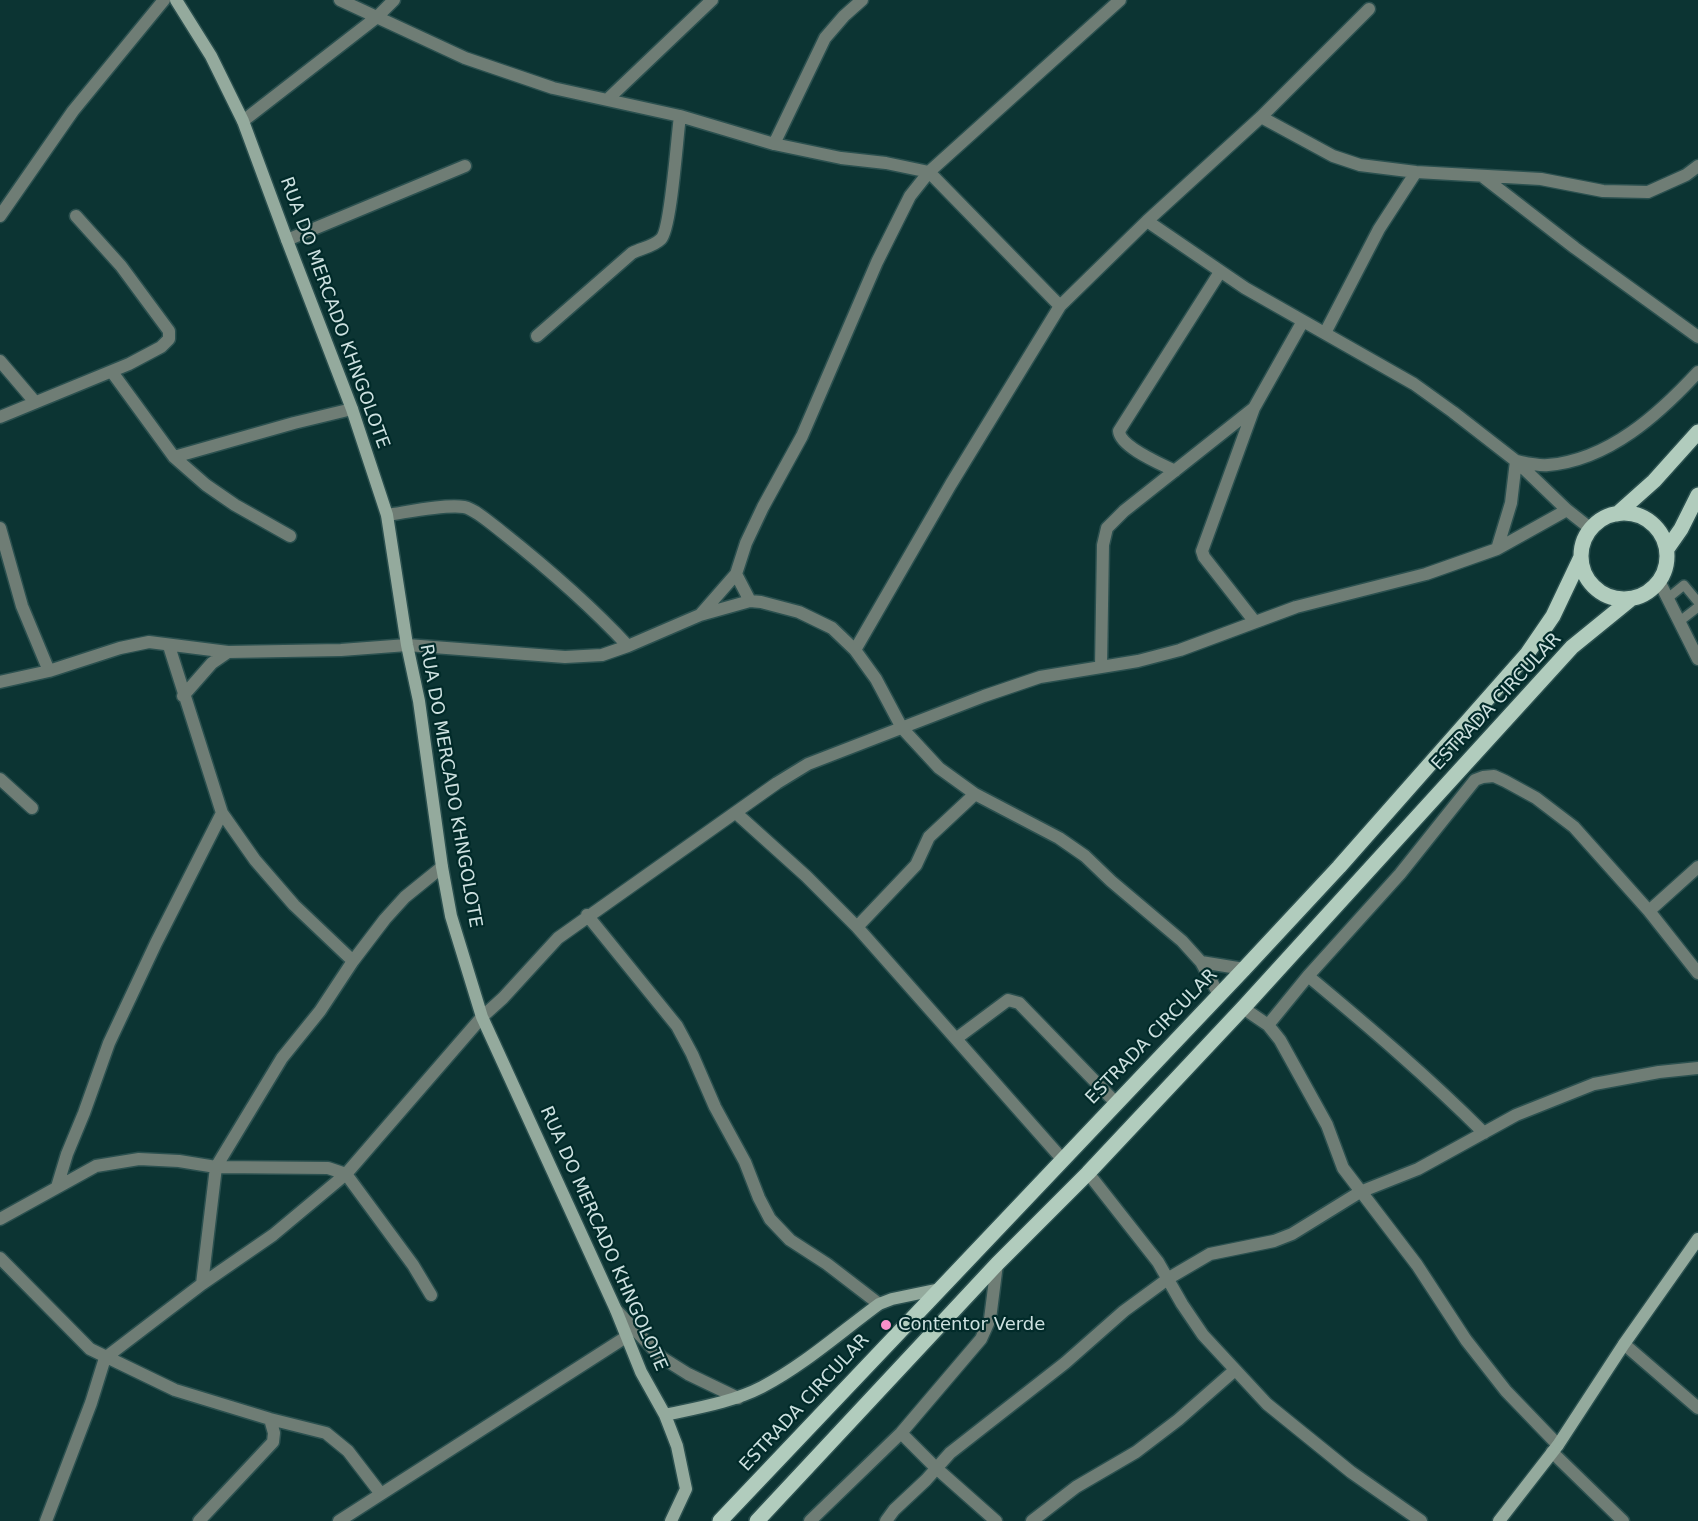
<!DOCTYPE html>
<style>
body{margin:0}
canvas{display:block;background:#0c3433}
</style>
<canvas width="1698" height="1521"></canvas>
<script>
const ctx = document.querySelector('canvas').getContext('2d');
ctx.lineJoin = 'round';
function trace(path, color, width, dash) { ctx.strokeStyle = color; ctx.lineWidth = width; ctx.lineCap = dash ? 'butt' : 'round'; ctx.setLineDash(dash || []); ctx.stroke(path); }
function drawText(font, color, halo, rows, align = 'center') {
  ctx.font = font + ' "DejaVu Sans",sans-serif'; ctx.lineWidth = 4.5; ctx.setLineDash([]); ctx.textBaseline = 'middle'; ctx.strokeStyle = halo; ctx.fillStyle = color; for (const [text, x, y, turn = 0] of rows) {
    ctx.save(); ctx.translate(x, y); ctx.rotate((+turn || 0) * Math.PI / 180); ctx.textAlign = isNaN(turn) ? turn : align; if (halo) ctx.strokeText(text, 0, 0); ctx.fillText(text, 0, 0); ctx.restore();
  }
}
const lane = new Path2D(`
 M1668,598L1684,585L1698,602
 M1680,621L1698,607`);
const street = new Path2D(`
 M340,0L465,58L553,88L680,116L774,144L841,158L886,163L929,172L1060,306
 M608,99L712,0
 M1261,117L1333,156L1360,165L1416,172L1541,179L1603,191L1648,192L1686,175L1698,166
 M243,121L377,17L394,0
 M774,144L825,38L844,16L862,0
 M1482,176L1575,248L1698,337
 M0,216L73,111L164,0
 M1147,221L1245,288L1414,384L1453,412L1516,461L1567,510L1591,529
 M287,240L465,166
 M1325,333L1379,229L1416,172
 M537,336L632,253C641,248 653,247 661,239C671,229 677,137 680,116
 M0,361L35,402
 M112,372L174,457L206,485L235,505L290,536
 M1254,408L1202,551L1204,557L1255,622
 M0,417L129,364L161,347L169,339V331L121,266L76,216
 M174,457L294,423L352,409
 M1175,471C1161,464 1120,447 1119,431L1220,272
 M387,515C408,512 445,504 464,507C475,509 493,525 502,532C546,567 590,605 628,646L700,615L750,601L761,602L799,612L832,628L855,650L876,679L902,728L939,768L975,794L1059,838L1085,856L1111,881L1182,941L1201,962L1219,995
 M0,528L22,606L49,671
 M1497,549L1511,503L1516,461C1526,463 1538,466 1548,465C1609,460 1659,414 1698,372
 M736,574L750,601
 M1659,581L1698,659
 M701,614L736,574L746,543L763,507L802,436L877,262L910,196L929,172L1120,0
 M169,646L222,813L255,860L294,905L353,961
 M855,650L951,484L1060,306L1147,221L1261,117L1369,9
 M1101,667L1103,545L1107,528L1124,511L1254,408L1303,321
 M0,682L49,671L120,648L149,642L228,652L341,650L407,645L565,657L602,655L628,646
 M183,696L212,663L228,652
 M0,779L32,808
 M736,813L806,876L857,927L1063,1160
 M1649,911L1698,867
 M587,915L677,1026L692,1054L715,1107L745,1162L759,1198L770,1219L790,1240L827,1264L879,1304
 M857,927L916,865L929,837L975,794
 M1201,962L1244,969
 M1308,976C1368,1026 1428,1077 1484,1133
 M1243,1008L1268,1025L1280,1040L1327,1125L1343,1168L1417,1265L1466,1340L1506,1391L1558,1445
 M1268,1025L1308,976L1400,874L1475,780L1483,777L1494,776L1505,781L1536,798L1574,827L1649,911L1698,973
 M957,1038L1008,1000L1019,1003L1116,1103
 M1088,1173L1158,1262L1182,1304L1203,1335L1267,1404L1351,1472L1421,1521
 M57,1187L67,1154L84,1113L109,1043L156,943L222,813
 M0,1219L96,1166L139,1159L179,1161L216,1167L328,1168L346,1174L413,1265L431,1295
 M0,1258L90,1349L175,1390L270,1419L326,1433L348,1451L381,1494
 M202,1284L216,1167L282,1058L320,1011L353,961L385,919L405,897L442,867
 M616,1310L661,1357L688,1374L738,1398
 M1624,1344L1698,1408
 M901,1433L935,1467L996,1521
 M1552,1452L1623,1521
 M46,1521L91,1403L105,1358L202,1284L273,1235L346,1174L482,1017L503,998L558,938L777,783L808,764L984,696L1040,677L1138,661L1180,650L1296,607L1426,574L1497,549L1567,510
 M199,1521L273,1442L274,1433L270,1419
 M339,1521L626,1337
 M810,1521L901,1433L981,1339L990,1319L997,1264
 M886,1521L894,1510L926,1480L950,1453L1065,1363L1124,1311L1169,1278L1210,1254L1274,1241L1292,1234L1360,1192L1418,1169L1516,1115L1594,1084L1659,1072L1698,1068
 M1032,1521L1076,1487L1136,1452L1178,1420L1235,1370`);
const secondary = new Path2D(`
 M176,0L211,56L243,121L287,240L352,409L387,515L407,645L419,701L442,867L451,916L482,1017L616,1310L641,1372L665,1415C697,1408 733,1402 762,1387C804,1365 841,1332 879,1304L892,1299L940,1289
 M665,1415L677,1446L686,1489L671,1521
 M1499,1521L1558,1445L1624,1344L1698,1239`);
const primary = new Path2D(`
 M1581 556a43 43 0 1 1 86 0a43 43 0 1 1-86 0Z
 M1617,514L1654,481L1698,432
 M1667,549L1681,529L1698,495
 M720,1521L1244,969L1339,867L1527,654L1553,616L1581,557
 M757,1521L997,1264L1088,1173L1243,1008L1572,647L1631,599`);
trace(lane, '#2b504f', 12);
trace(street, '#2b504f', 15);
trace(secondary, '#2b504f', 15);
trace(primary, '#2b504f', 18);
trace(lane, '#6f7d75', 9);
trace(street, '#6f7d75', 12);
trace(secondary, '#94aa9d', 12);
trace(primary, '#b1ccbd', 15);
for (const [x, y, r, color] of [
 [886,1325,6,"#f890ca"]
]) { const dot = new Path2D(); dot.arc(x, y, r, 0, 2 * Math.PI); ctx.fillStyle = color; ctx.fill(dot); trace(dot, '#012a29', 2); }
drawText('18px', '#cde1e0', '#012a29', [
 ["RUA DO MERCADO KHNGOLOTE",334,313,70],
 ["ESTRADA CIRCULAR",1497,702,-47],
 ["RUA DO MERCADO KHNGOLOTE",450,786,80],
 ["ESTRADA CIRCULAR",1152,1037,-46],
 ["RUA DO MERCADO KHNGOLOTE",603,1239,66],
 ["ESTRADA CIRCULAR",805,1403,-47]
]);
drawText('18px', '#cde1e0', '#012a29', [
 ["Contentor Verde",898,1325]
], 'left');
</script>
